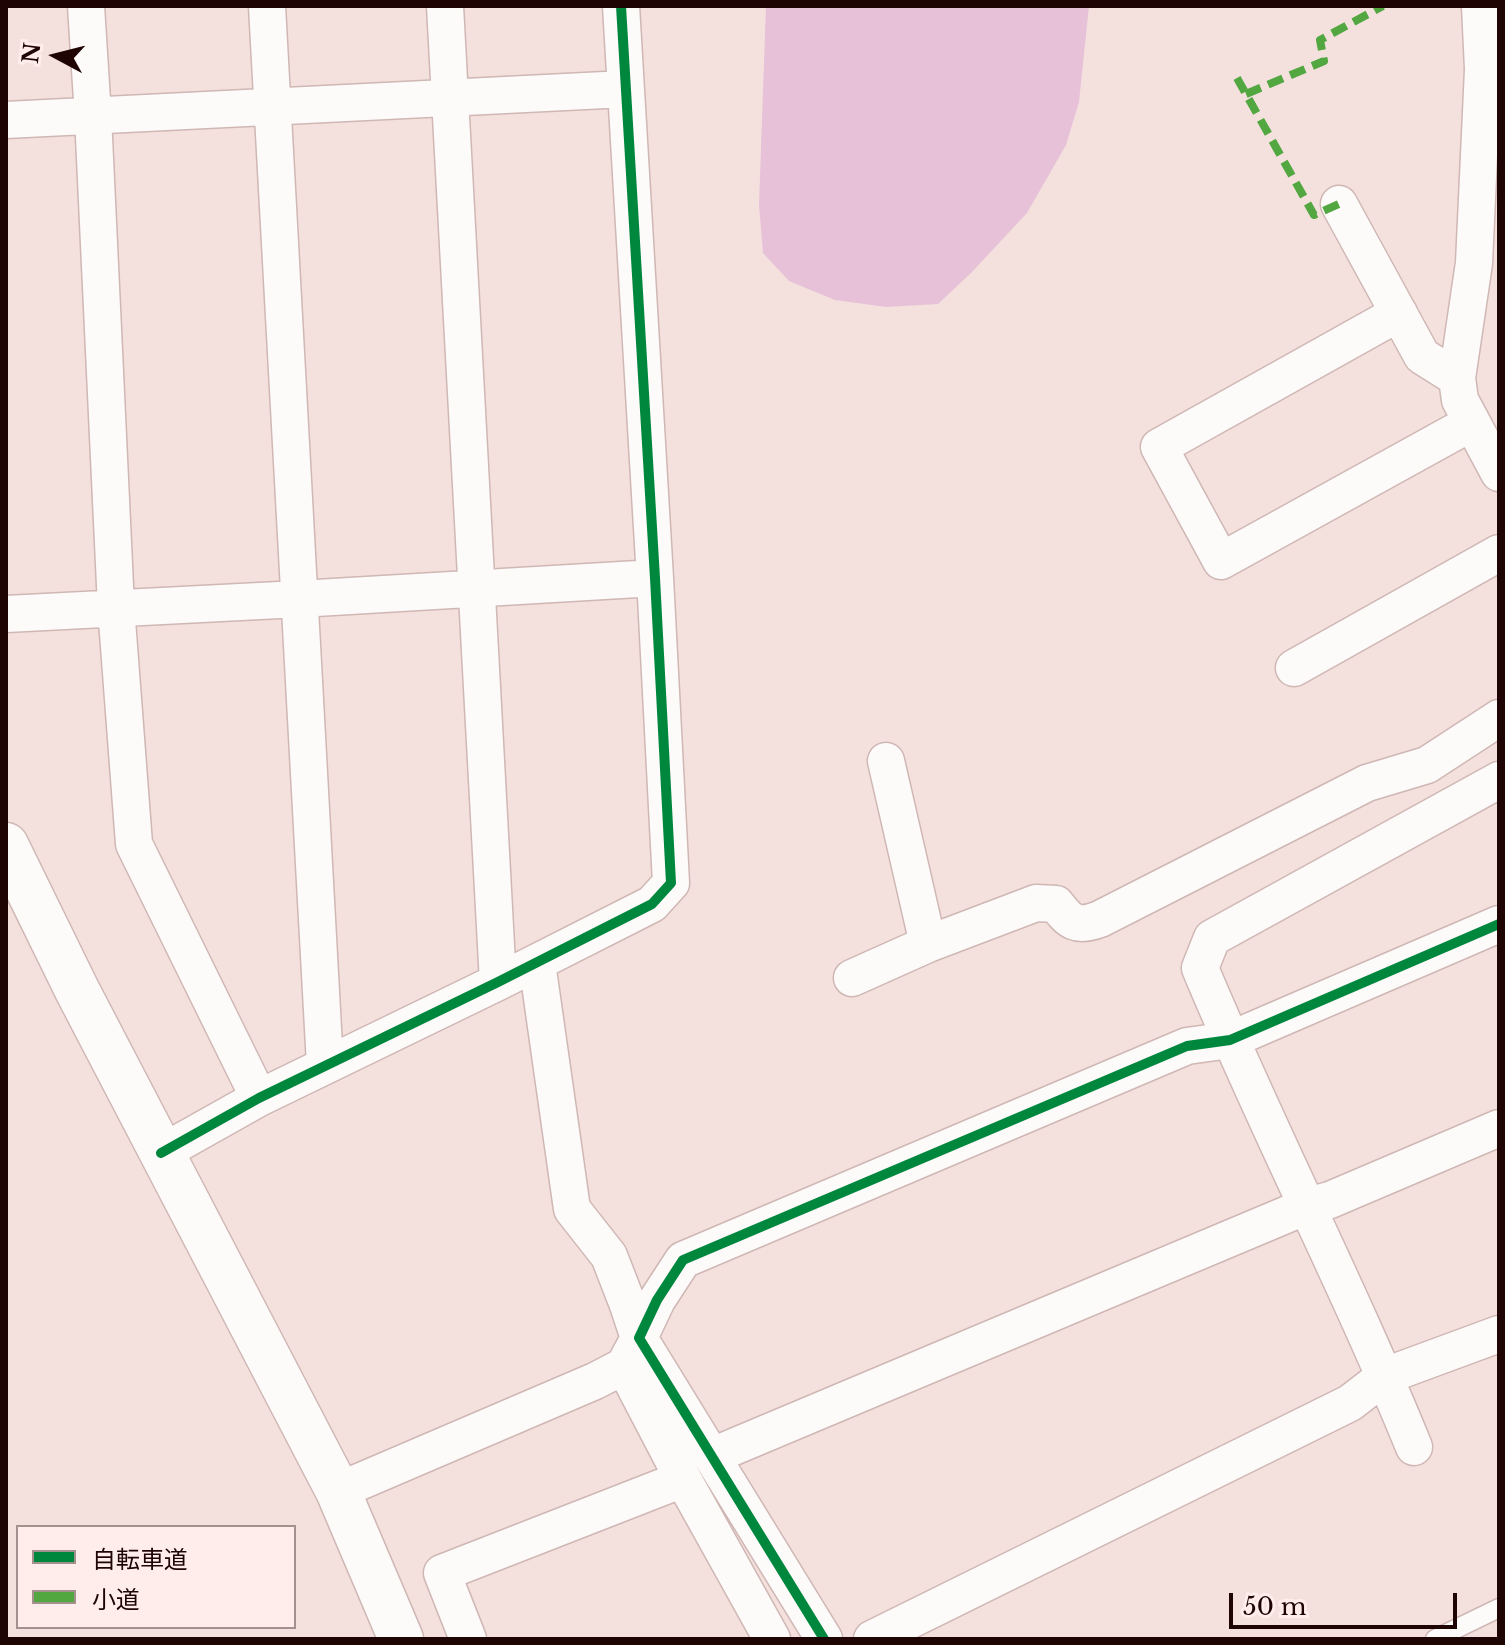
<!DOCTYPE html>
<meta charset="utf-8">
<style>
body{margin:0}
#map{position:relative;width:1505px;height:1645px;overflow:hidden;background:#f4e1de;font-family:"Libre Baskerville","Noto Sans JP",serif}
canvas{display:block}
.frame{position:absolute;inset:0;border:8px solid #1e0402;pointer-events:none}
.legend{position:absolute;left:16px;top:1525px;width:280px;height:104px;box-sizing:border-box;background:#feedea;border:2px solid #a4908d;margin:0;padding:10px 14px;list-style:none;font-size:24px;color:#1e0402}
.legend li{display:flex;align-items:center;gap:16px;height:40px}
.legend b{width:40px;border:2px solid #a4908d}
.north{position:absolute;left:16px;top:16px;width:80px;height:80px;-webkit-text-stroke:6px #feedea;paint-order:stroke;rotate:277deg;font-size:22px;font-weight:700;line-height:32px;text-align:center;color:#1e0402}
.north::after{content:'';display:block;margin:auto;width:28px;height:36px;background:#1e0402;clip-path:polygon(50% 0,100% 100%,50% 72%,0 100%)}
.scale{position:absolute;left:1229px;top:1593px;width:228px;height:36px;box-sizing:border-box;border:4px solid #1e0402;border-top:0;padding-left:10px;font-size:24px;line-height:28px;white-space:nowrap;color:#1e0402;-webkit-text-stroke:6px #feedea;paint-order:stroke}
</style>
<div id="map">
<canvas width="1505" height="1645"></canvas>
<div class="frame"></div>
<ul class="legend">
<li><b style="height:10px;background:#00873e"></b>自転車道</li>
<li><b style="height:10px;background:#52a740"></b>小道</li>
</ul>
<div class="north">N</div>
<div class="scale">50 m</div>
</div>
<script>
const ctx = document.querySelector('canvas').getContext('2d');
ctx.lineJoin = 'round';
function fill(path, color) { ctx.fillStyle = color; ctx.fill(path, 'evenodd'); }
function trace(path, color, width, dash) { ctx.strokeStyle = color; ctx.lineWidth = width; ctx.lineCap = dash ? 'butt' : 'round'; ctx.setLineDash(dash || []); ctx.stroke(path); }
fill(new Path2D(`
 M766,6H1089L1079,102L1066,145L1027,213L972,272L938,304L886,307L835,300L789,281L763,253L759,205Z`), '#e6c1d8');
const service = new Path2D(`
 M1435,1639L1499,1608`);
const minor = new Path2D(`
 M86,6L93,116L116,607L134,844L259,1098
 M267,6L325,1065
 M445,6L498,982
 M1480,6L1483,69L1474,263L1457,378L1460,400L1499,473
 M6,120L625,89
 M1339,204L1422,356L1457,378
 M1399,313L1159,447L1221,561L1471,423
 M6,614L299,599L655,578
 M1294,668L1499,553
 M886,761L928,944L1036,903L1056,904C1070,922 1076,928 1100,919L1367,783L1427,765L1499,718
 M852,978L928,944
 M161,1153L259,1098L498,982L652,904L671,883L655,578L621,6
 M624,1366L683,1479L772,1639
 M1414,1447C1348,1285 1267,1129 1200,968L1212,938L1499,780
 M712,1456L1307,1206L1330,1200L1499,1128
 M338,1491L595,1381L624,1366L639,1338L628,1305L609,1256L572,1209L537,963
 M468,1639L442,1573L683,1479
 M824,1639L639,1338L657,1300L683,1260L1187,1046L1230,1040L1499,924
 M872,1639L1350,1403L1385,1376L1499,1334`);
const tertiary = new Path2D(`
 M6,845L77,990L338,1491L401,1639`);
trace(service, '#cfb7b4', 21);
trace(minor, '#cfb7b4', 39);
trace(tertiary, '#cfb7b4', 47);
trace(service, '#fdfafa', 18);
trace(minor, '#fdfafa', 36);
trace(tertiary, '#fdfafa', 44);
trace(new Path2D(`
 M1237,78L1314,215L1339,204
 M1246,94L1324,61L1320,40L1383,6`), '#52a740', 8, [16, 8]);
trace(new Path2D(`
 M161,1153L259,1098L498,982L652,904L671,883L655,578L621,6
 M824,1639L639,1338L657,1300L683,1260L1187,1046L1230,1040L1499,924`), '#00873e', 10);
</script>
